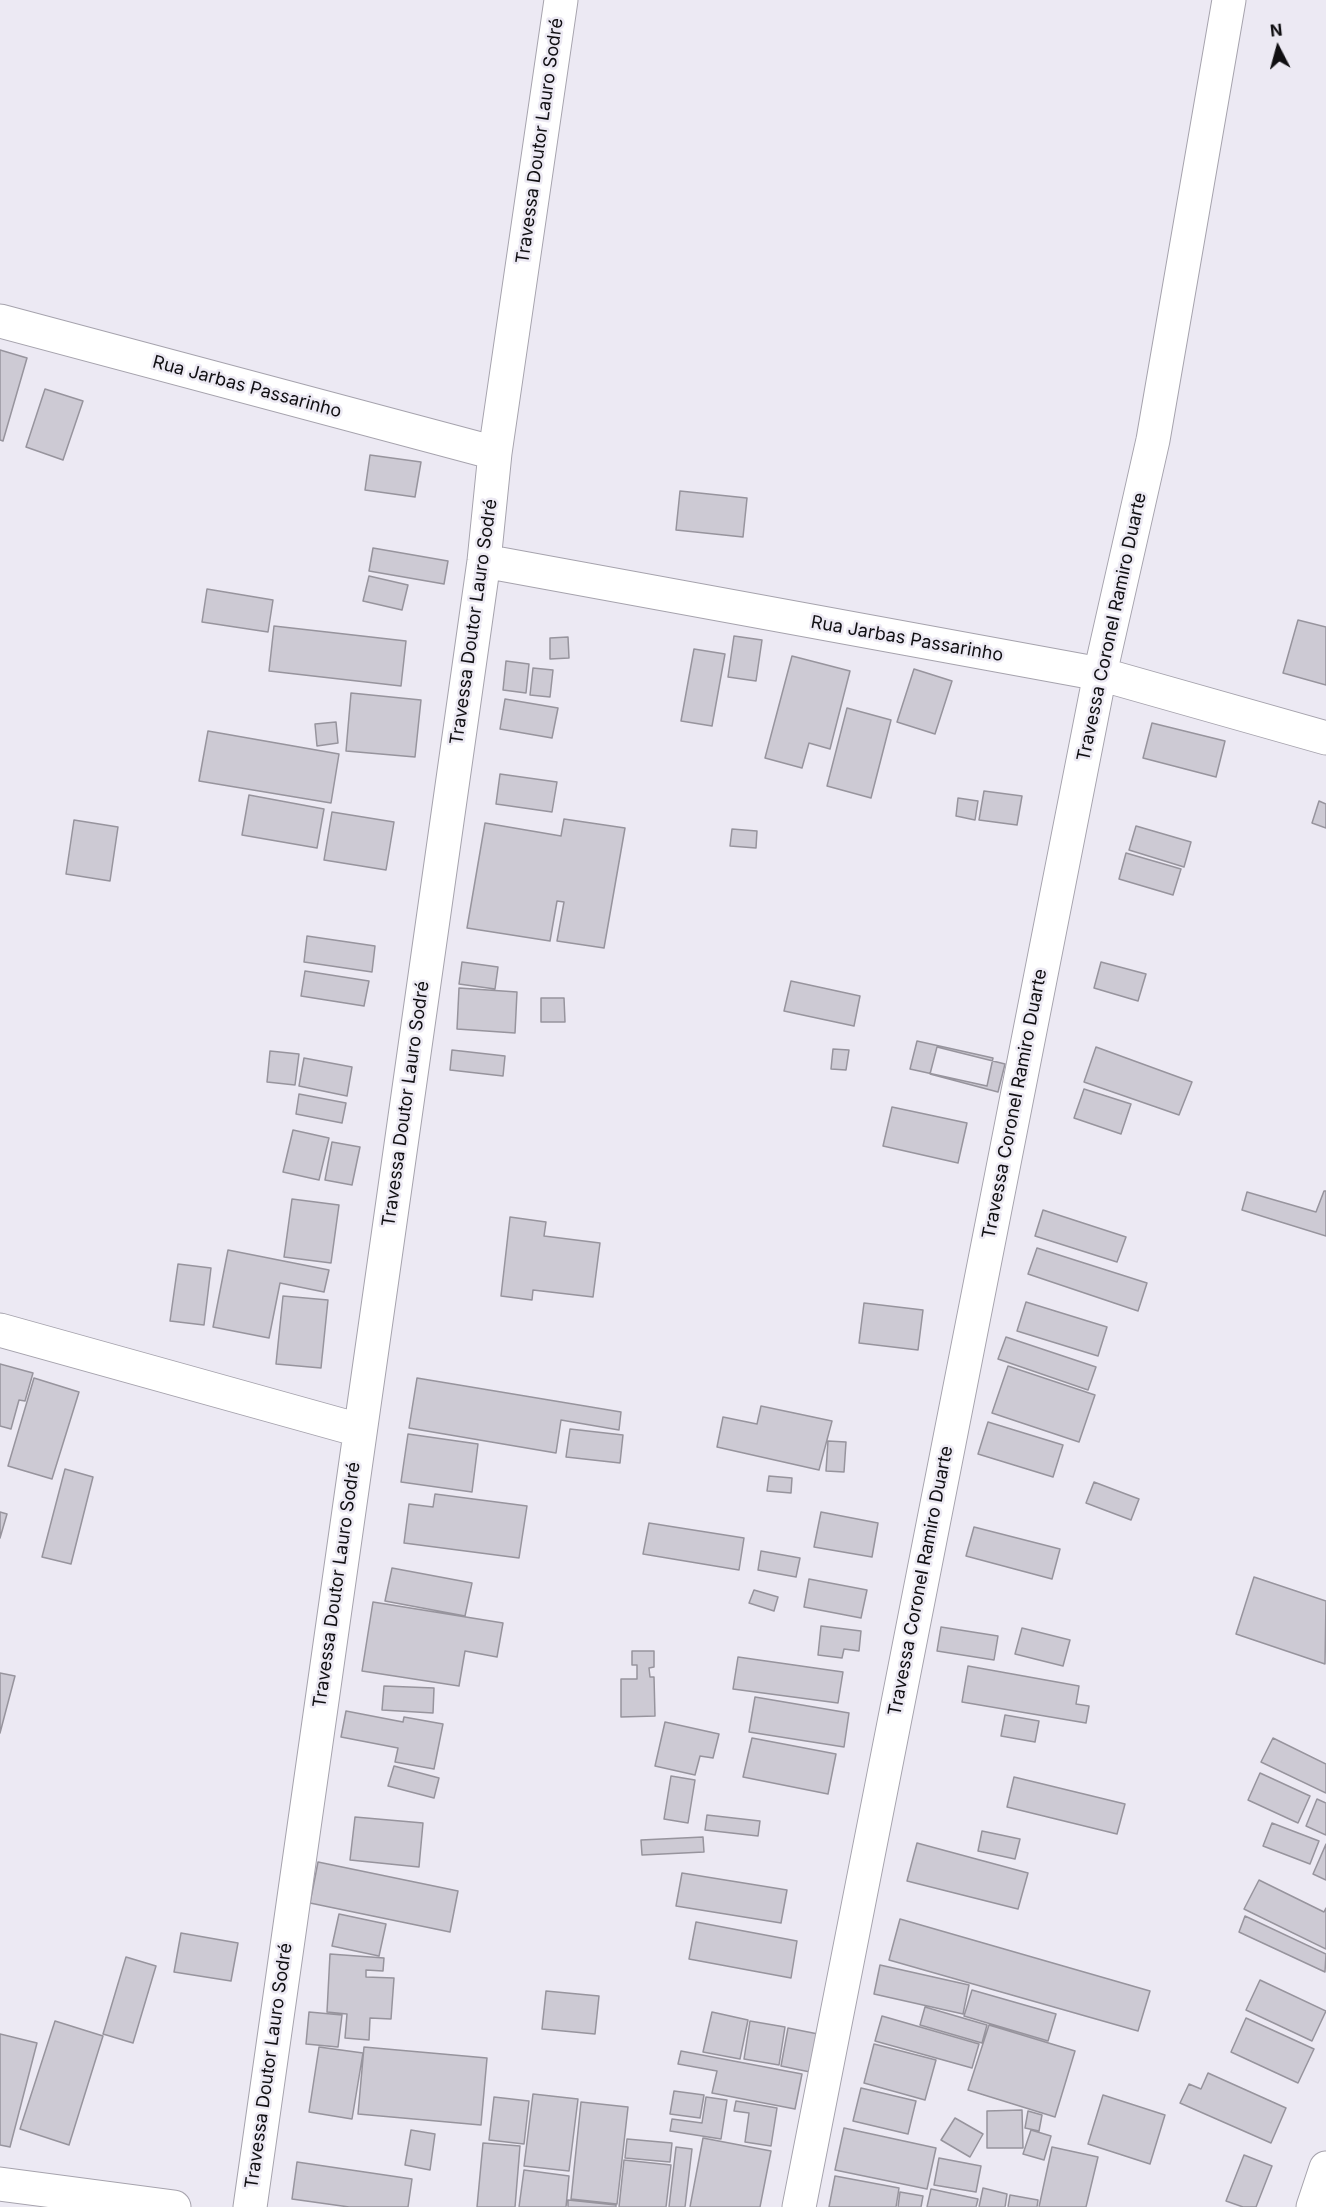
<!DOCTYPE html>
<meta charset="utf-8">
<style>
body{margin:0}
#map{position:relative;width:1326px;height:2207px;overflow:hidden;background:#ece9f3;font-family:Inter,sans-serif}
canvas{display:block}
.north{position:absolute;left:1248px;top:18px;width:60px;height:60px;-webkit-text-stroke:4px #ece9f3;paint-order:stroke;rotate:354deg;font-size:16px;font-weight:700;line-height:24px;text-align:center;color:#100f12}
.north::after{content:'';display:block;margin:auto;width:21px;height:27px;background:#100f12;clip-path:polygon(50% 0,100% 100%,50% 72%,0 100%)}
</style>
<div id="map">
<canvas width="1326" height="2207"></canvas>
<div class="north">N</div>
</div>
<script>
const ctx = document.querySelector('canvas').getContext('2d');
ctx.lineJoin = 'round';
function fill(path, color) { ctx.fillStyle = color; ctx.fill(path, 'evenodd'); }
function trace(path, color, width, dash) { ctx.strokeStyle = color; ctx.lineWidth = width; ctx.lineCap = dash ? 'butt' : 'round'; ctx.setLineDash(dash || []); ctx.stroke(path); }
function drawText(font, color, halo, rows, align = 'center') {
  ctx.font = font + ' Inter,sans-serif'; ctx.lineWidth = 5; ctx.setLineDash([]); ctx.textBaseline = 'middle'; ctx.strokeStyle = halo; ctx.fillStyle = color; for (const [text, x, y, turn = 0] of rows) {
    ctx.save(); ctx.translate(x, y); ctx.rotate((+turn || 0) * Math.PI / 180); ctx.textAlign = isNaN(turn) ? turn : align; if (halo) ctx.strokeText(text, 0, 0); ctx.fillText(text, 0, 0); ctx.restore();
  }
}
const building = new Path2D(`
 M0,350L27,358L3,441L0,440Z
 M45,389L83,401L63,460L26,447Z
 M370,455L421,462L415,497L365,490Z
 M680,491L747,498L743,537L676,530Z
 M373,548L448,561L444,584L369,571Z
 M369,576L408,585L402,610L363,601Z
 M207,589L273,600L268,632L202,622Z
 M1298,620L1326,627V685L1283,673Z
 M274,626L406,641L401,686L269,671Z
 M734,636L762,640L756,681L728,677Z
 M568,637L569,658L550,659V638Z
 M694,649L725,654L712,726L681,721Z
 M792,656L850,671L830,749L809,743L802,768L765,758Z
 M506,661L529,664L526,693L503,690Z
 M533,668L553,670L550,697L530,695Z
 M914,669L952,681L935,734L897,722Z
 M351,693L421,700L415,757L346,751Z
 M505,699L558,708L552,738L500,729Z
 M847,708L891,720L871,798L827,786Z
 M336,722L338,743L317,746L315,724Z
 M1152,723L1225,741L1216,777L1143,758Z
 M208,731L339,754L331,803L199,781Z
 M500,774L557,782L552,812L496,804Z
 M984,791L1022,796L1017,825L979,820Z
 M249,795L324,809L317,848L242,835Z
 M958,798L978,801L975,820L956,816Z
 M1319,801L1326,804V828L1312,823Z
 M332,812L394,822L386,870L324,860Z
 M564,819L625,828L604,948L557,941L564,902L557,901L550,941L467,928L485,823L561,836Z
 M74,820L118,827L110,881L66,874Z
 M1136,826L1191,842L1184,867L1129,850Z
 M732,829L757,831L756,848L730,846Z
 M1126,853L1181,869L1173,895L1119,879Z
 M307,936L375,946L372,972L304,962Z
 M462,962L498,967L495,989L459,984Z
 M1101,962L1146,974L1138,1001L1094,988Z
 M305,971L369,981L364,1006L301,996Z
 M791,981L860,996L854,1026L784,1011Z
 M459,988L517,992L515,1033L457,1029Z
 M541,998H564L565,1022H541Z
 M917,1041L993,1058L987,1086L910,1069Z
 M937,1047L1005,1064L998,1092L930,1074Z
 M1096,1047L1192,1082L1179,1115L1084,1082Z
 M833,1049L849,1050L846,1070L831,1069Z
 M452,1050L505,1056L503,1076L450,1070Z
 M270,1051L299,1054L295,1085L267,1082Z
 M304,1058L352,1067L347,1096L299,1086Z
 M1084,1089L1131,1104L1121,1134L1074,1118Z
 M299,1094L346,1103L342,1123L296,1114Z
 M892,1107L967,1123L958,1163L883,1146Z
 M293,1130L329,1138L319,1180L283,1172Z
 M332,1142L360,1147L352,1185L325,1180Z
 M1324,1191H1326V1236L1242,1210L1247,1192L1316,1212Z
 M292,1199L339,1205L331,1263L284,1257Z
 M1043,1210L1126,1237L1117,1262L1035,1236Z
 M510,1217L546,1222L544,1236L600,1243L593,1297L533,1290L532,1300L501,1296Z
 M1037,1248L1147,1283L1138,1311L1028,1274Z
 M228,1250L329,1270L324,1292L280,1283L269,1338L213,1327Z
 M178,1264L211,1268L204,1325L170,1321Z
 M283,1296L328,1300L321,1368L276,1364Z
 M1026,1302L1107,1327L1098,1356L1017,1331Z
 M864,1303L923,1310L918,1350L859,1343Z
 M1006,1337L1096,1367L1088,1390L998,1359Z
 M0,1364L33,1373L25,1401L19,1400L11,1429L0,1426Z
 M1008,1366L1095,1395L1079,1442L992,1413Z
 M34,1378L79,1392L52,1479L8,1466Z
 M417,1378L621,1412L619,1430L561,1420L556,1453L409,1428Z
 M761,1406L832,1421L819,1470L717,1447L723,1417L757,1424Z
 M988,1422L1063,1445L1053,1477L978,1454Z
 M570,1429L623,1435L620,1463L566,1457Z
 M408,1434L478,1444L472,1492L401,1482Z
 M828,1441L846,1442L844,1472L826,1471Z
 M65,1469L93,1477L71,1564L42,1557Z
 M769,1476L792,1478L791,1493L767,1491Z
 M1094,1482L1139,1499L1131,1520L1086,1503Z
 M435,1494L527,1506L519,1558L404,1543L409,1504L433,1507Z
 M0,1512L7,1514L0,1538Z
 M821,1512L878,1523L872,1557L814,1547Z
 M649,1523L744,1538L739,1570L643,1554Z
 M974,1527L1060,1549L1052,1579L966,1556Z
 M761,1551L800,1558L796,1577L758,1570Z
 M392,1568L472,1583L465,1616L385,1601Z
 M1254,1577L1326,1601L1325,1664L1236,1634Z
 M809,1579L867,1590L861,1618L804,1607Z
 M754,1590L778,1597L774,1611L749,1603Z
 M373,1602L503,1623L497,1657L465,1651L459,1686L362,1671Z
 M821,1626L861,1631L859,1651L844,1649L842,1658L818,1655Z
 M941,1627L998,1636L994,1660L937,1651Z
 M1022,1628L1070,1640L1063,1666L1015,1654Z
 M632,1651H654V1667L649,1668L650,1677H654L655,1716L621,1717V1679H637V1665H632Z
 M738,1657L843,1672L838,1703L733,1689Z
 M968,1666L1079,1686L1076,1704L1089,1706L1086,1723L962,1702Z
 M0,1673L15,1676L0,1733Z
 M384,1686L434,1688L433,1713L382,1710Z
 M755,1697L849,1713L844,1747L749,1732Z
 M346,1711L403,1722L404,1717L443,1724L434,1769L395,1762L398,1748L341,1737Z
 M1005,1715L1039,1721L1035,1742L1001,1736Z
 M665,1722L719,1734L713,1758L700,1756L695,1775L655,1766Z
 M752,1738L836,1754L828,1794L743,1777Z
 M1273,1738L1326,1764V1793L1261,1762Z
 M394,1766L439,1778L434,1798L388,1786Z
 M1260,1773L1310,1796L1298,1823L1248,1800Z
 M671,1776L695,1780L688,1823L664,1819Z
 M1014,1777L1125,1804L1117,1834L1007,1807Z
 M1317,1799L1326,1803V1835L1306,1826Z
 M707,1815L760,1821L758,1836L705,1830Z
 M355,1817L423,1823L419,1867L350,1860Z
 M1272,1823L1319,1841L1310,1864L1263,1846Z
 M982,1831L1020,1839L1015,1859L978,1851Z
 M703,1837L704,1852L642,1855L641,1840Z
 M917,1843L1028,1873L1018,1909L907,1881Z
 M1326,1844V1880L1313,1874Z
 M318,1862L458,1891L450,1932L310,1903Z
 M682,1873L787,1890L781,1923L676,1906Z
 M1259,1880L1324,1912L1326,1908V1949L1244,1909Z
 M339,1914L386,1924L379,1956L332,1946Z
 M1245,1916L1326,1954L1325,1972L1239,1932Z
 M900,1919L1150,1991L1138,2031L889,1960Z
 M696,1922L797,1941L791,1978L689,1959Z
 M181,1933L238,1943L231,1981L174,1972Z
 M330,1954L384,1958L383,1971L366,1970V1977L394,1978L391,2019L370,2018L369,2040L345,2038L347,2014L327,2012Z
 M126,1957L156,1966L133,2043L103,2034Z
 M880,1965L969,1985L963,2014L874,1994Z
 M1260,1980L1326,2011L1312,2041L1246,2010Z
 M972,1990L1056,2014L1048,2041L964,2016Z
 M546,1991L599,1996L595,2034L542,2029Z
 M925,2007L987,2025L982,2043L920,2025Z
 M309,2012L342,2015L338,2047L306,2044Z
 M712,2012L748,2020L740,2059L703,2052Z
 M882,2016L979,2044L972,2068L875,2041Z
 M1246,2018L1314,2049L1298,2083L1231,2052Z
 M55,2021L103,2036L69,2145L20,2129Z
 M750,2021L785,2027L779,2065L744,2059Z
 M989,2025L1075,2051L1055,2117L968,2090Z
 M788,2028L818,2034L810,2072L781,2066Z
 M0,2034L37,2043L10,2147L0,2145Z
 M874,2044L936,2060L925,2100L864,2083Z
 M319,2047L363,2053L352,2119L309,2112Z
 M364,2047L487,2058L481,2125L358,2114Z
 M681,2051L802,2074L795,2109L712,2093L717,2071L678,2064Z
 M1208,2073L1286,2108L1271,2143L1180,2103L1189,2084L1201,2089Z
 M861,2088L916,2101L908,2134L853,2121Z
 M674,2091L704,2095L700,2118L670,2114Z
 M533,2094L578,2099L569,2171L524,2166Z
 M1103,2095L1165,2115L1150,2164L1088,2144Z
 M494,2097L529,2101L524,2144L489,2140Z
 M706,2097L727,2100L721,2139L670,2131L672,2119L702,2123Z
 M736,2101L777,2108L771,2146L745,2142L749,2113L734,2111Z
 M581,2102L628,2107L617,2204L571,2199Z
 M1022,2110L1023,2148H987V2111Z
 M1028,2111L1042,2115L1039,2131L1025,2128Z
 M955,2118L983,2134L970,2157L941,2140Z
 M844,2128L936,2148L927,2189L835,2170Z
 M411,2130L435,2134L430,2170L405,2165Z
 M1031,2130L1051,2136L1044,2160L1023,2154Z
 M703,2138L771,2151L760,2207H690Z
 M627,2139L672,2143L670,2162L625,2158Z
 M483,2143L520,2146L515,2207H477Z
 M676,2147L692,2149L685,2207H669Z
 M1052,2147L1098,2157L1086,2207H1039Z
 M1244,2155L1272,2166L1256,2207H1243L1226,2201Z
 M939,2158L981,2166L976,2192L934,2185Z
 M624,2160L671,2165L666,2207H619Z
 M297,2162L412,2179L408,2207H349L292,2199Z
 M524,2170L569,2176L566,2207H519Z
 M835,2176L899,2188L896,2207H829Z
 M983,2188L1007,2194L1005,2207H979Z
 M931,2189L978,2199L976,2207H927Z
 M900,2192L923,2196L921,2207H898Z
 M1010,2195L1038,2200L1037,2207H1008Z
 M568,2200L616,2205V2207H568Z`);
fill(building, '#cdcad4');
trace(building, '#97949d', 1.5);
const street = new Path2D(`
 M0,321L495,453
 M484,561L1100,674L1326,738
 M0,1330L359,1430
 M250,2207L484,561L495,453L561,0
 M799,2207L1100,674L1153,440L1229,0
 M1313,2207L1326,2168`);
const secondary = new Path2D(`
 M0,2184L174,2207`);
trace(street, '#a6a3ad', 35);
trace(secondary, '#a6a3ad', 35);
trace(street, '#fff', 33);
trace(secondary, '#fff', 33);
drawText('18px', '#100f12', '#ece9f3', [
 ["Travessa Doutor Lauro Sodré",540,141,-82],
 ["Rua Jarbas Passarinho",247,387,15],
 ["Travessa Doutor Lauro Sodré",474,622,-82],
 ["Travessa Coronel Ramiro Duarte",1112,627,-78],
 ["Rua Jarbas Passarinho",907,639,10],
 ["Travessa Doutor Lauro Sodré",406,1104,-82],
 ["Travessa Coronel Ramiro Duarte",1015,1104,-79],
 ["Travessa Coronel Ramiro Duarte",921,1581,-79],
 ["Travessa Doutor Lauro Sodré",337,1585,-82],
 ["Travessa Doutor Lauro Sodré",269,2066,-82]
]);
</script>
